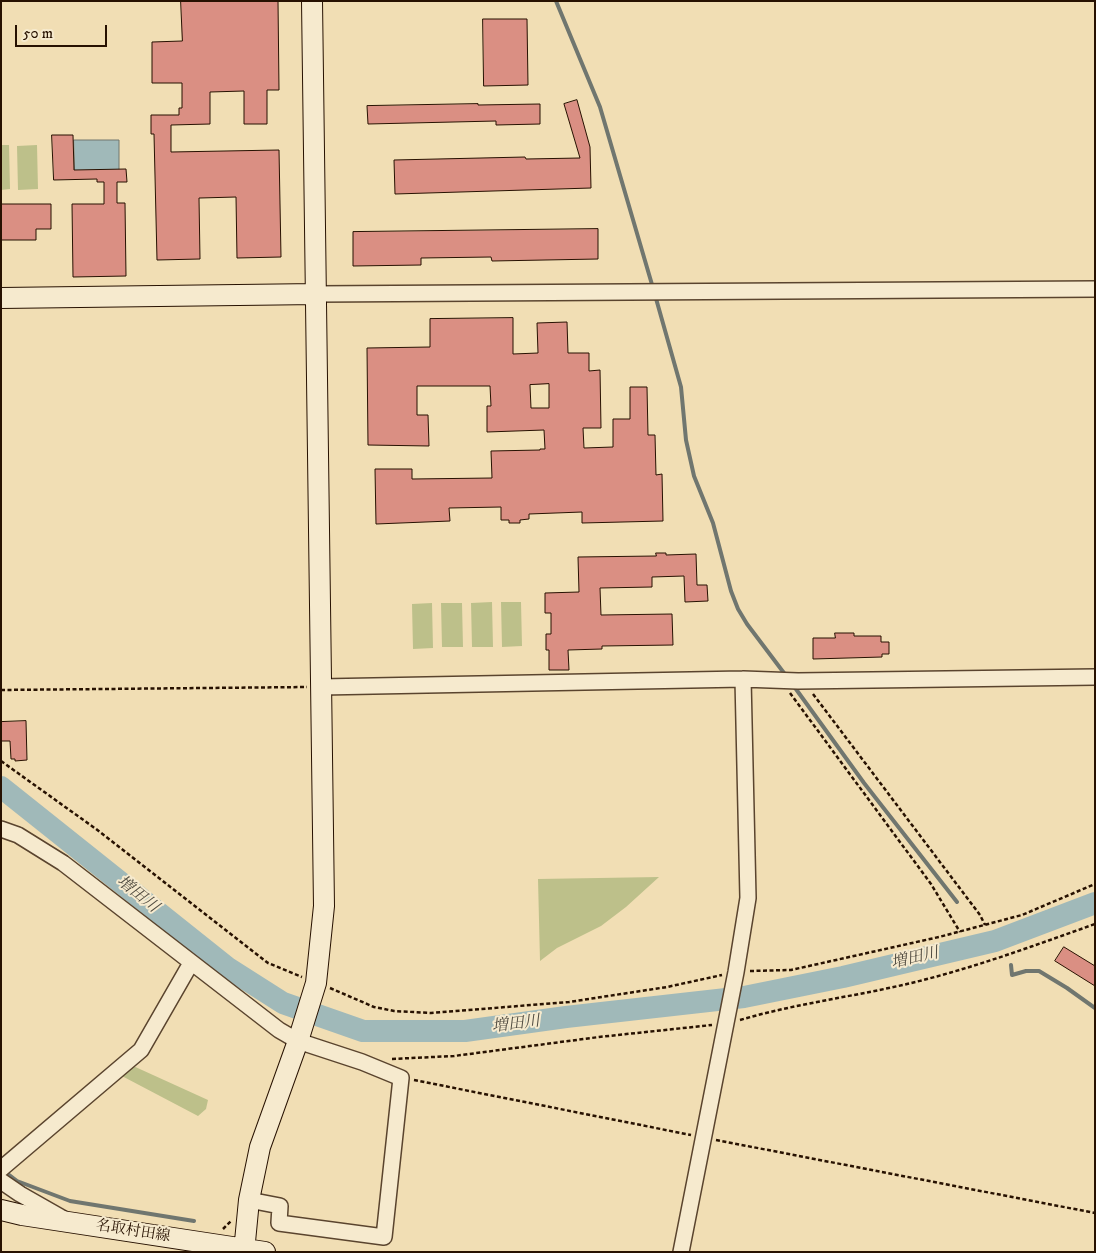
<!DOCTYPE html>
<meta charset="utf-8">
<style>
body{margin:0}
#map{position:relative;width:1096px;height:1253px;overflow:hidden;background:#f1deb4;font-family:"IM FELL DW Pica",serif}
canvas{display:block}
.frame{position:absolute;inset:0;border:2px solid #271101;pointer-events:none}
.scale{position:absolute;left:15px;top:25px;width:92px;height:22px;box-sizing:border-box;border:2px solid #271101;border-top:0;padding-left:6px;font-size:15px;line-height:18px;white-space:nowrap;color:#271101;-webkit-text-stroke:4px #f6eace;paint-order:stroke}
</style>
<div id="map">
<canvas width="1096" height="1253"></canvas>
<div class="frame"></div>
<div class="scale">50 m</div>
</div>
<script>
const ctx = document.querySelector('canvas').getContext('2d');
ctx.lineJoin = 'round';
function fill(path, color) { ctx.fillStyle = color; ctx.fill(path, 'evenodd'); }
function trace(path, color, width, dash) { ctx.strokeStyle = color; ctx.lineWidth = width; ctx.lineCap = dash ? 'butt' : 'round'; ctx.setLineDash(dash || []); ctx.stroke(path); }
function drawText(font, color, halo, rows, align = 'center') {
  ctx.font = font + ' "IM FELL DW Pica","Noto Serif JP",serif'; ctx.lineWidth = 4; ctx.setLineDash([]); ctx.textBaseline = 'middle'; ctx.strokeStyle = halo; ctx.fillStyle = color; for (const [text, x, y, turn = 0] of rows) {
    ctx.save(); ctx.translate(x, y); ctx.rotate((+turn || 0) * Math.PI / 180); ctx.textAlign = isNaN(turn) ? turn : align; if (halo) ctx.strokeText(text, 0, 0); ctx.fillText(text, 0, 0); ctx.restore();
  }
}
fill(new Path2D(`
 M1,145H9L10,189L1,190Z
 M37,145L38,189L18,190L17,146Z
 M492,602L493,647H472L471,603Z
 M501,602H521L522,646L502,647Z
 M432,603L433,648L413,649L412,604Z
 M441,603H462L463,647H442Z
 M659,877L626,907L601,926L557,948L540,961L538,879Z
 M131,1065L208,1100L206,1109L198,1116L120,1075Z`), '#bdc08a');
const water = new Path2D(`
 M74,140H119V171H75Z`);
fill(water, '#a0b9b9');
trace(water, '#70766f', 1);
trace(new Path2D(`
 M556,1L600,107L653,288
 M655,295L681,387L686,440L694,476L713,523L731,591L738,609L747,624L787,677
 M793,685L864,783L957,902
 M1011,965L1012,975L1026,971H1039L1067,988L1095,1008
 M4,1171L17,1181L70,1201L194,1221`), '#70766f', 4);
trace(new Path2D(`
 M1,787L228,968L283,1003L363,1031H465L566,1017L744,997L843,977L995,941L1095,903`), '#a0b9b9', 22);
const building = new Path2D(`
 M181,1H278L279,90H267V124H244V91L210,92V124L171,125V152L279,150L281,257L237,258L236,197L200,198H199L200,259L157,260L154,134H151V115H179V108H182V83H152V42L182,41Z
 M483,19H527L528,85L484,86Z
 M577,100L590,147L591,188L395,194L394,160L525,157L526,159L580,158L564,104Z
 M478,104V105L540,104V124L496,125V121L368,124L367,106Z
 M52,135H73L74,170L126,169L127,182H117V203H125L126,276L73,277L72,204H104V182H97V179L54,180Z
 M1,204H51V229H36V240H1Z
 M598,229V259L492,261L491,257L421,258V265L353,266V232Z
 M513,318V354L538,353L537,323L567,322L568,353H589V371L600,370L601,428H583L584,448L613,447V419H630V387H647L648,435H655L656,475L662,474L663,521L582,523V512L529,514V519L520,520V523H509V520H501V507L449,508L450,521L376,524L375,469H412V479L492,478L491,451L540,450V449H545L544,430L487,432V406H491L490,386H417V415H428L429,446L368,445L367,348L430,347V319ZM549,384V408H531L530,385Z
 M656,553H666V555L696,554L697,585H707L708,601L685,602L684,576L652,577V587L600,588L601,615L672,614L673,645L602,646V649L568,650L569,670H549V650H546V634H551V613H545V593L579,592L578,557L656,556Z
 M835,633H854V636H881V642H889V654H882V657L813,659V638H835Z
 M26,721L27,760L15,761V759H11L10,741H1V722Z
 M1064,947L1095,966V986L1055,961Z`);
fill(building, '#da8f83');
trace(building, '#271101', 1);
const street = new Path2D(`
 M317,294L1095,289
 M321,687L743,679L798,681L1095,677
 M1,829L18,835L63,863L279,1030L298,1041L362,1062L401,1078L384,1237L279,1223L280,1206L249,1200
 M1,1169L141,1050L191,963
 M1,1181L20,1194L64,1219
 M681,1252L736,972L748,898L743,679`);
const secondary = new Path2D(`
 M1,298L317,294
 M1,1210L22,1215L265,1252
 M244,1252L249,1200L260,1147L298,1041L316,983L324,906L312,1`);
trace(street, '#5a442e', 18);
trace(secondary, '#271101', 22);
trace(new Path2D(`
 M1,690L307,687
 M790,693L931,884L960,932
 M813,694L980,915L985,925
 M1,761L96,829L268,963L302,977
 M750,971L791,970L939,937L1022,915L1095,884
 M330,988L374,1007L394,1011L431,1013L569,1002L667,987L722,975
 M740,1020C794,1004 851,997 907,984C971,969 1033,946 1095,924
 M392,1059L454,1056L599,1037L712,1025
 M414,1080L691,1135
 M716,1140L1095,1213
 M223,1229L231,1221`), '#271101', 2.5, [4, 2.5]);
trace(street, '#f6eace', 15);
trace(secondary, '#f6eace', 20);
drawText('15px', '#271101', '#f6eace', [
 ["名取村田線",133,1232,9]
]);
drawText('italic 16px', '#514c41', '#f6eace', [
 ["増田川",137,895,39],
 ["増田川",915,959,-13],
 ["増田川",516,1025,-7]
]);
</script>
